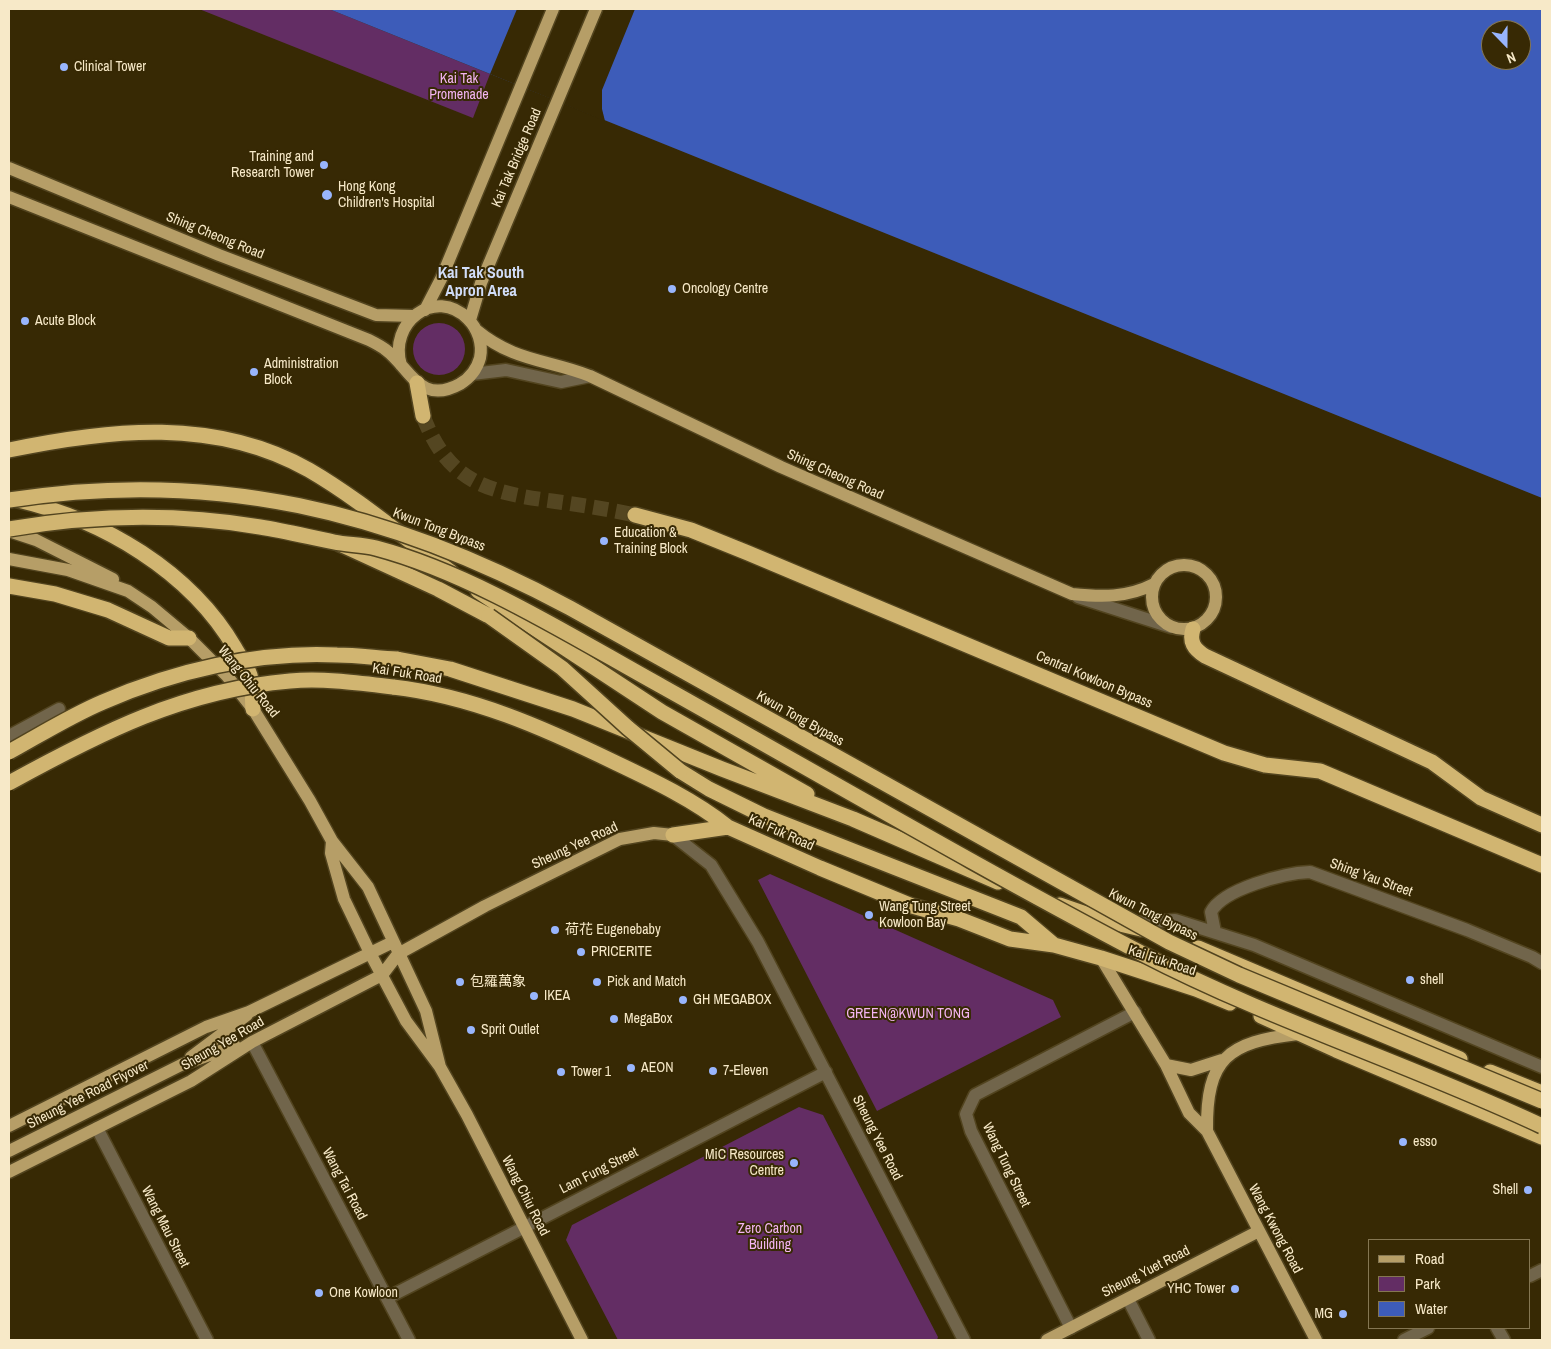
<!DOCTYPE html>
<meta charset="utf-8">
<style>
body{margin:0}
#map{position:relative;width:1551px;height:1349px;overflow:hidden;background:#372904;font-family:"Archivo Narrow",sans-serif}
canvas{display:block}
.frame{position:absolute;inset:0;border:10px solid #f7e9c8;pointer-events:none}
.legend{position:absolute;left:1368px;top:1239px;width:162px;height:90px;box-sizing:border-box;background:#372904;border:1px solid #847652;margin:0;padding:6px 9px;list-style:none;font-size:15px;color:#f7e9c8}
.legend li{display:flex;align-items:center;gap:10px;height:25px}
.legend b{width:25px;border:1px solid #847652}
.north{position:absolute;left:1481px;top:20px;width:50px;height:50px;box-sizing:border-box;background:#372904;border:1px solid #847652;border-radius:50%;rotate:158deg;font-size:14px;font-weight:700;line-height:20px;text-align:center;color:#f7e9c8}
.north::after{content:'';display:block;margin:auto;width:18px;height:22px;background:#98b5fd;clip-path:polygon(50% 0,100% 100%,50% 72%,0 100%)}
</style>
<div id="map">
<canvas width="1551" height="1349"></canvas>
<div class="frame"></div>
<ul class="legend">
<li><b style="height:6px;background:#b69e67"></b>Road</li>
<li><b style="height:14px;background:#632d64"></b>Park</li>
<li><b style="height:14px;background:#3d5cb9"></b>Water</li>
</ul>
<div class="north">N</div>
</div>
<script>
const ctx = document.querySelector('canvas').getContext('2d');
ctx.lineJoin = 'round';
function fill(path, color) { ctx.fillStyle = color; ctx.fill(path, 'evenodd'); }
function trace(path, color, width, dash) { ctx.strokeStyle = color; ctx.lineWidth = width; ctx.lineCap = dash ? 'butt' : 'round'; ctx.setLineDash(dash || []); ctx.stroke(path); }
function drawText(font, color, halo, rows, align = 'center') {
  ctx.font = font + ' "Archivo Narrow","Noto Sans TC",sans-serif'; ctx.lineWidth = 4; ctx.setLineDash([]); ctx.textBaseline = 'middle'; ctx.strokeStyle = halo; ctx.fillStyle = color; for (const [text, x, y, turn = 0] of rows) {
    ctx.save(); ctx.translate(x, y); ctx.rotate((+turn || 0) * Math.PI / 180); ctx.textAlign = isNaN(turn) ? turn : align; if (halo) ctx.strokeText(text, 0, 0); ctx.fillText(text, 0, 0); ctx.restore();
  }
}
fill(new Path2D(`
 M199,9H329L490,74L473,118Z
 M413 349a26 26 0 1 1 52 0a26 26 0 1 1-52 0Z
 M770,874L1053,1000L1061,1017L877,1111L758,880Z
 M799,1107L823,1115L938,1337L937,1340H618L566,1240L572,1225Z`), '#632d64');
fill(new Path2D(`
 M329,9H1542V498ZM1491,30H1521V60H1491Z`), '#3d5cb9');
fill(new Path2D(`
 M517,9H635L602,90V109L605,121L490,74Z`), '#372904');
trace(new Path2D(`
 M423,416C448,482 487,492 552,501C580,505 607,509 635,515`), '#544621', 15, [15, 8]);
const minor = new Path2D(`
 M472,374L506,370L561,382L590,376
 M1078,597L1171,627
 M9,736L59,709
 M673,835L711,865L758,942L964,1340
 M1131,923L1175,920L1254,945L1542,1067
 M1215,932L1211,912C1223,889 1284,873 1310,872L1467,930L1532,957L1542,963
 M252,1042L409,1340
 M97,1128L207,1340
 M1530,1276L1542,1270
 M387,1298L826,1072
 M1128,1299L1149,1340
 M1071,1328L971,1131L966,1114L975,1095L1135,1012
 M1497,1328L1504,1340
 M1404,1340L1428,1328`);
const major = new Path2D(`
 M9,168L219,255L376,315L414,316
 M9,197L369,340C375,343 381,346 386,350C410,368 420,406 460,384C470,378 477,369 480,358C483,344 478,329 468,319C435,286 388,323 401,365
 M425,310L441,279L553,9
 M470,320L481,283L596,9
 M476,330C515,362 546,359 590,376L781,467L1072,594C1101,597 1127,598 1154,584
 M9,531L36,540L113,579
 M9,559L68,570L128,591L152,607L189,638L227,676L253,709L310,801L332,841L368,887L426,1011L440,1067
 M1152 597a32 32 0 1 1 64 0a32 32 0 1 1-64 0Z
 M332,841L331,853L344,899L370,953L406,1021L440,1067L467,1115L582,1340
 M1101,958L1166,1065L1189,1113L1207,1131L1316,1340
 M191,1057L247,1015
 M1166,1065L1191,1070L1222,1060
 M9,1126L206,1027L249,1012L393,942
 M1207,1131C1206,1058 1228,1042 1298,1034
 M9,1151L181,1065L235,1046
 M9,1172L191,1081L252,1042L382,975L398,954L485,906L620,839L654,833L673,835
 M1047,1340L1259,1231`);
const highway = new Path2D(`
 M417,383L423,416
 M9,450C110,429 215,417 309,470C359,499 404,538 451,572
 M18,500C103,520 190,571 235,648C240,657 247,666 250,675C253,685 252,698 253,709
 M635,515L691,530L748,553L1224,753L1265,765L1320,771L1542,865
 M340,544L438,589L489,616
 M9,586L55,594L108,610L169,638H189
 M478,591L662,712L807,794
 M1193,629C1189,642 1194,649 1205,656L1432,762L1481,798L1542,825
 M397,659L450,669L573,709L722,769L853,819L998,882
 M393,687C472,696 544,728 616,763C654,781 694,800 728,827L820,868L912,906L959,919L1010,939L1054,945L1101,958L1196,989L1230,1003
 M680,771L709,789L764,816L1021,917L1054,945
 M673,835L728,827
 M1060,905L1107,921L1141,929
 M1198,948L1460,1059
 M1261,1016L1336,1050L1542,1137
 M1490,1072L1542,1093`);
trace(minor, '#52441f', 15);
trace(major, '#52441f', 15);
trace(highway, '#52441f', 18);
trace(minor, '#71654b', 12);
trace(major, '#b69e67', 12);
trace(highway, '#d1b571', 15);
const highwayBridge = new Path2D(`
 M9,500C214,468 390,511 570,608L1169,942L1239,975L1542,1101
 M9,529C91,515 177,513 260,527C285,531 309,537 334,542C348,545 362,544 376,548C474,574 574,638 663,687C822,776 979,868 1141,953C1270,1020 1410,1064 1542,1126
 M489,616L562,668L628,728L680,771
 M9,752C40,735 70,716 103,702C174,671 258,651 337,655C357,655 377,658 397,659
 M9,783C100,733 184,690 290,681C324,678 359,683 393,687`);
trace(highwayBridge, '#52441f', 18, []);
trace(highwayBridge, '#d1b571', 15);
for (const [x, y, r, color] of [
 [64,67,5,"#98b5fd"],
 [324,165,5,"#98b5fd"],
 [327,195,6,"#98b5fd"],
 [672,289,5,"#98b5fd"],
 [25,321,5,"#98b5fd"],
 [254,372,5,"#98b5fd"],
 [604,541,5,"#98b5fd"],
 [869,915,5,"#98b5fd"],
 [555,930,5,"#98b5fd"],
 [581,952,5,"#98b5fd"],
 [1410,980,5,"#98b5fd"],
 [460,982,5,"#98b5fd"],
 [597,982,5,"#98b5fd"],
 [534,996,5,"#98b5fd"],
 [683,1000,5,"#98b5fd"],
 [614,1019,5,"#98b5fd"],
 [471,1030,5,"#98b5fd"],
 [631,1068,5,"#98b5fd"],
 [713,1071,5,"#98b5fd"],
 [561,1072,5,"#98b5fd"],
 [1403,1142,5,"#98b5fd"],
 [794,1163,5,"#98b5fd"],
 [1528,1190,5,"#98b5fd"],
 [1235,1289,5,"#98b5fd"],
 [319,1293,5,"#98b5fd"],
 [1343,1314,5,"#98b5fd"]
]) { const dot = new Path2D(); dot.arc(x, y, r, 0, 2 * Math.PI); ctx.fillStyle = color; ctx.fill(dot); trace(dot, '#372904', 2); }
drawText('14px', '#f7e9c8', '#372904', [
 ["Clinical Tower",74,67],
 ["Training and",314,157,"right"],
 ["Research Tower",314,173,"right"],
 ["Hong Kong",338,187],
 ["Children's Hospital",338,203],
 ["Oncology Centre",682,289],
 ["Acute Block",35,321],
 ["Administration",264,364],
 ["Block",264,380],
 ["Education &",614,533],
 ["Training Block",614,549],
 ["Wang Tung Street",879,907],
 ["Kowloon Bay",879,923],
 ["荷花 Eugenebaby",565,930],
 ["PRICERITE",591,952],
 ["shell",1420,980],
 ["包羅萬象",470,982],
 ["Pick and Match",607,982],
 ["IKEA",544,996],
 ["GH MEGABOX",693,1000],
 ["MegaBox",624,1019],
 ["Sprit Outlet",481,1030],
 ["AEON",641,1068],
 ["7-Eleven",723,1071],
 ["Tower 1",571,1072],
 ["esso",1413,1142],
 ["MiC Resources",784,1155,"right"],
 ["Centre",784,1171,"right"],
 ["Shell",1518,1190,"right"],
 ["YHC Tower",1225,1289,"right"],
 ["One Kowloon",329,1293],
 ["MG",1333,1314,"right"]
], 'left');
drawText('14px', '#f4b5f3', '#372904', [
 ["Kai Tak",459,79],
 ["Promenade",459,95],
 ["GREEN@KWUN TONG",908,1014],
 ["Zero Carbon",770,1229],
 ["Building",770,1245]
]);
drawText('14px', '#f7e9c8', '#372904', [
 ["Kai Tak Bridge Road",517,158,-67],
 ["Shing Cheong Road",215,236,22],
 ["Shing Cheong Road",835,475,24],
 ["Kwun Tong Bypass",439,530,21],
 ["Kai Fuk Road",407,674,9],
 ["Central Kowloon Bypass",1094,680,23],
 ["Wang Chiu Road",248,682,51],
 ["Kwun Tong Bypass",800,719,29],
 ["Kai Fuk Road",781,833,24],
 ["Sheung Yee Road",575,846,-25],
 ["Shing Yau Street",1371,878,20],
 ["Kwun Tong Bypass",1153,915,27],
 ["Kai Fuk Road",1162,961,18],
 ["Sheung Yee Road",223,1044,-30],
 ["Sheung Yee Road Flyover",88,1095,-27],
 ["Sheung Yee Road",877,1138,63],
 ["Wang Tung Street",1006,1165,64],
 ["Lam Fung Street",599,1171,-27],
 ["Wang Tai Road",344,1184,62],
 ["Wang Chiu Road",525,1196,63],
 ["Wang Mau Street",165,1227,63],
 ["Wang Kwong Road",1275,1229,62],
 ["Sheung Yuet Road",1146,1272,-27]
]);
drawText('bold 16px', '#d1ddf9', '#372904', [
 ["Kai Tak South",481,274],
 ["Apron Area",481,292]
]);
</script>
